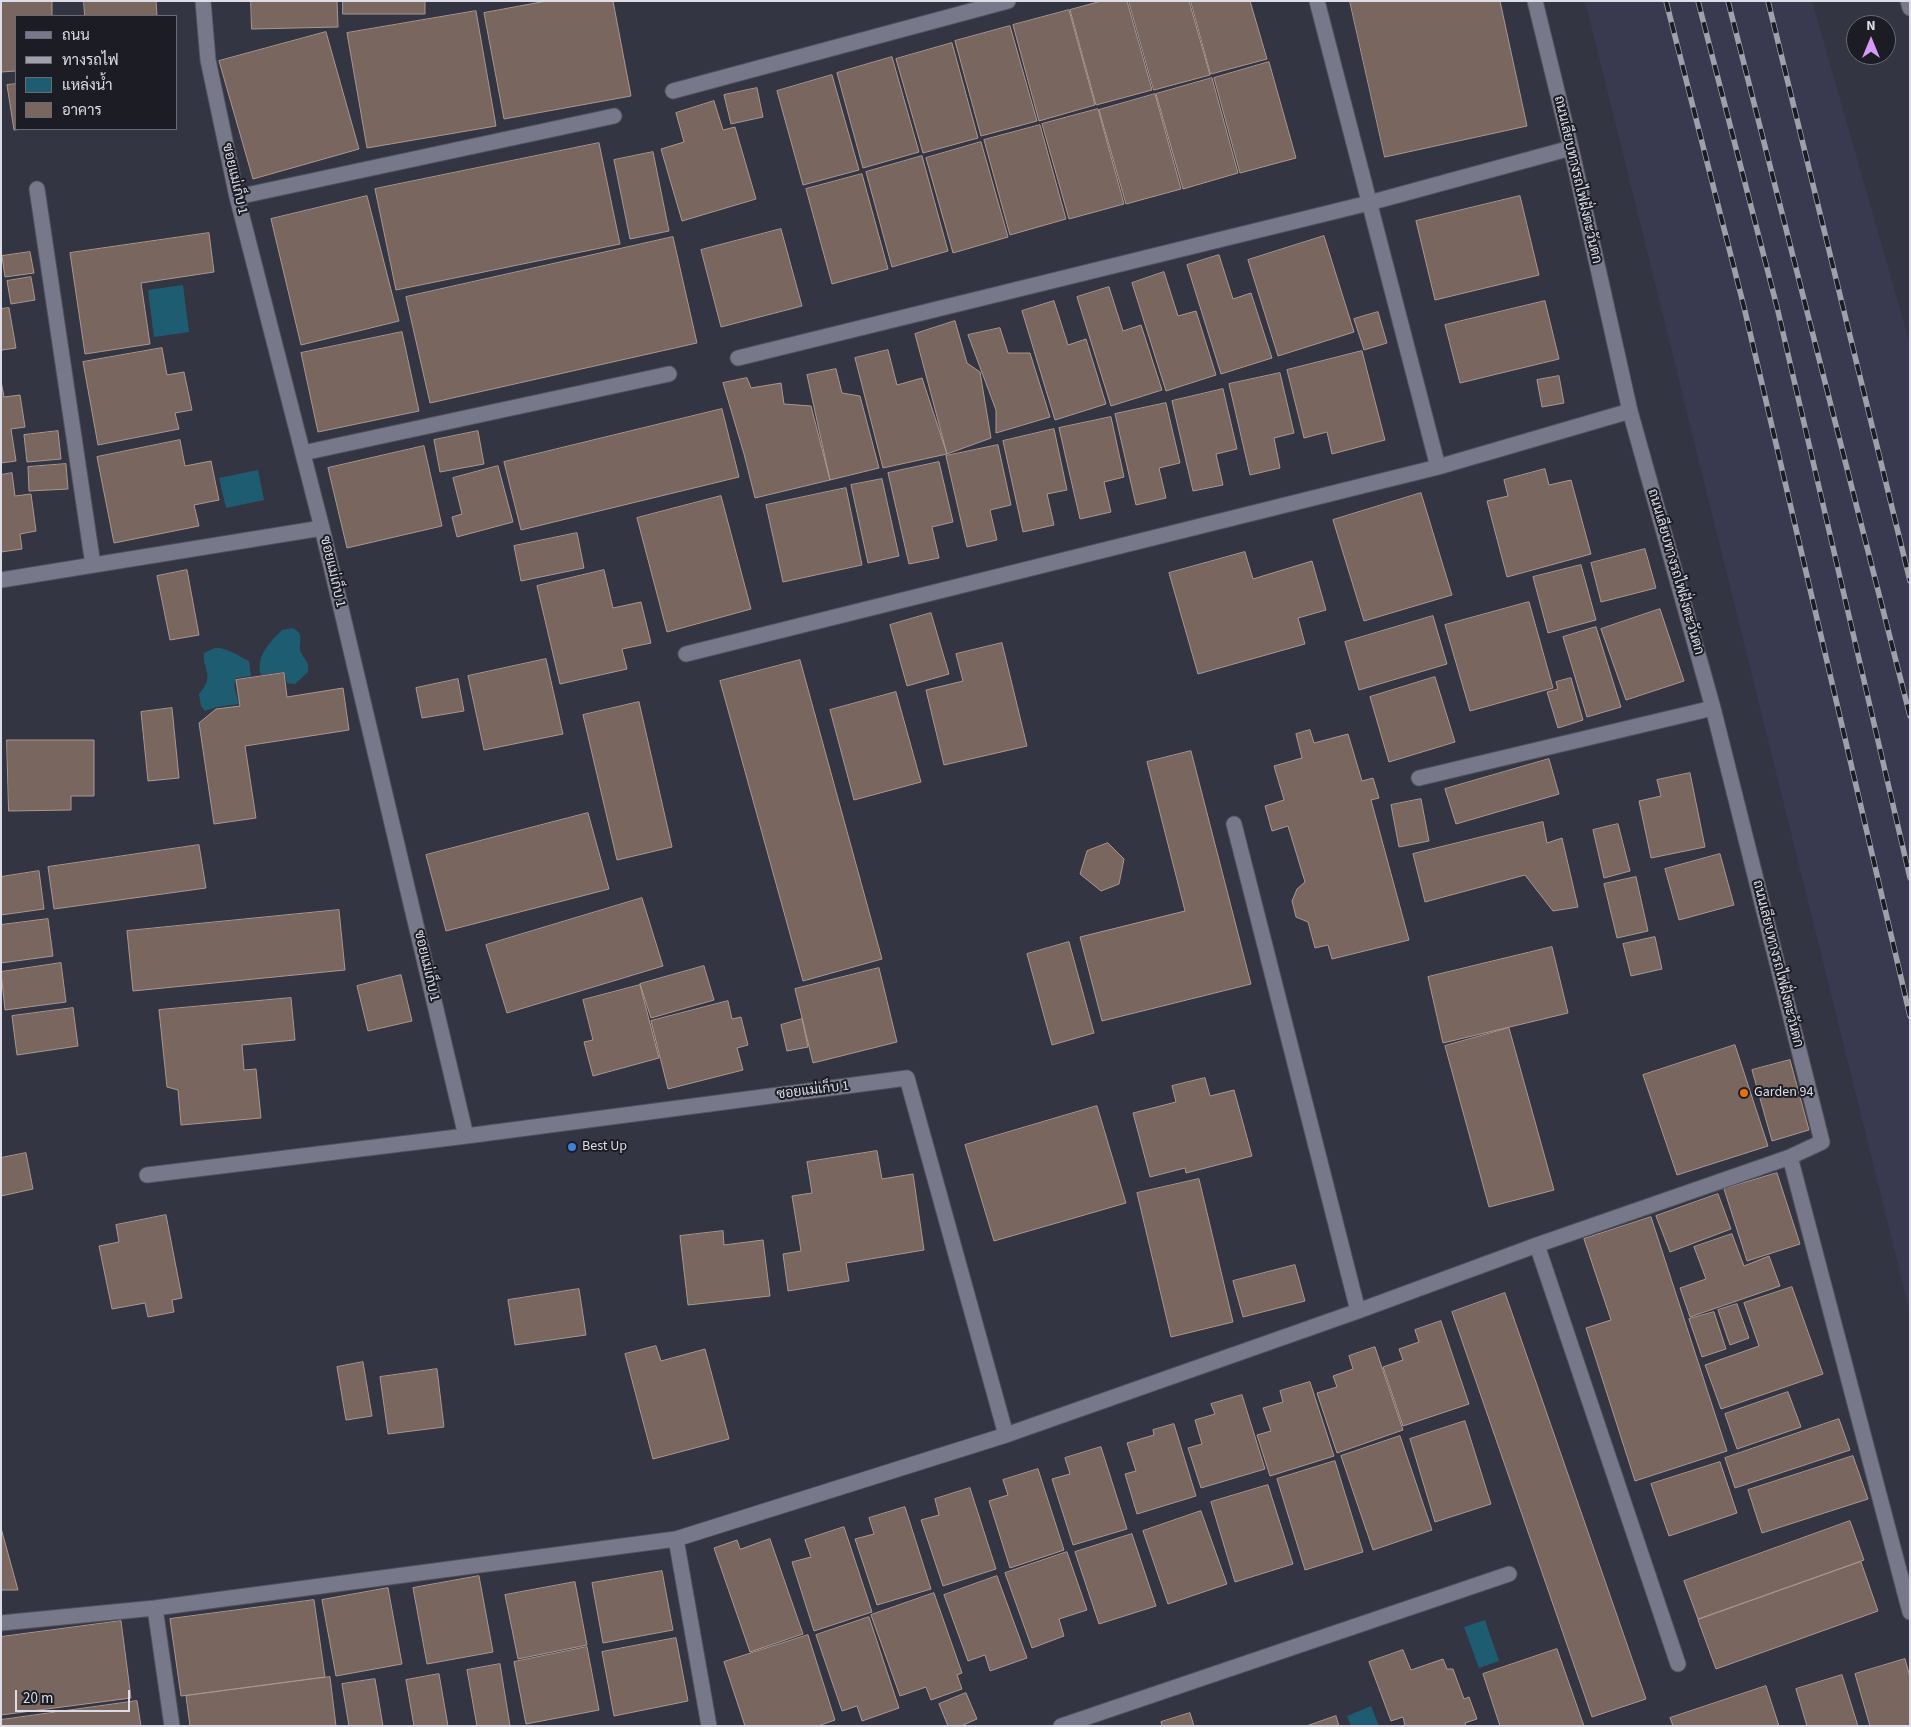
<!DOCTYPE html>
<meta charset="utf-8">
<style>
body{margin:0}
#map{position:relative;width:1911px;height:1727px;overflow:hidden;background:#343543;font-family:"Source Sans 3",Sarabun,sans-serif}
canvas{display:block}
.frame{position:absolute;inset:0;border:2px solid #dcdde7;pointer-events:none}
.legend{position:absolute;left:15px;top:15px;width:162px;height:115px;box-sizing:border-box;background:#1c1d24;border:1px solid #696a72;margin:0;padding:6px 9px;list-style:none;font-size:15px;color:#dcdde7}
.legend li{display:flex;align-items:center;gap:10px;height:25px}
.legend b{width:25px;border:1px solid #696a72}
.north{position:absolute;left:1846px;top:15px;width:50px;height:50px;box-sizing:border-box;background:#1c1d24;border:1px solid #696a72;border-radius:50%;rotate:0deg;font-size:14px;font-weight:700;line-height:20px;text-align:center;color:#dcdde7}
.north::after{content:'';display:block;margin:auto;width:18px;height:22px;background:#d89af8;clip-path:polygon(50% 0,100% 100%,50% 72%,0 100%)}
.scale{position:absolute;left:15px;top:1690px;width:115px;height:22px;box-sizing:border-box;border:2px solid #dcdde7;border-top:0;padding-left:6px;font-size:15px;line-height:18px;white-space:nowrap;color:#dcdde7;-webkit-text-stroke:4px #1c1d24;paint-order:stroke}
</style>
<div id="map">
<canvas width="1911" height="1727"></canvas>
<div class="frame"></div>
<ul class="legend">
<li><b style="height:6px;background:#777889"></b>ถนน</li>
<li><b style="height:6px;background:#9fa0ab"></b>ทางรถไฟ</li>
<li><b style="height:14px;background:#1e5c71"></b>แหล่งน้ำ</li>
<li><b style="height:14px;background:#79675f"></b>อาคาร</li>
</ul>
<div class="north">N</div>
<div class="scale">20 m</div>
</div>
<script>
const ctx = document.querySelector('canvas').getContext('2d');
ctx.lineJoin = 'round';
function fill(path, color) { ctx.fillStyle = color; ctx.fill(path, 'evenodd'); }
function trace(path, color, width, dash) { ctx.strokeStyle = color; ctx.lineWidth = width; ctx.lineCap = dash ? 'butt' : 'round'; ctx.setLineDash(dash || []); ctx.stroke(path); }
function drawText(font, color, halo, rows, align = 'center') {
  ctx.font = font + ' "Source Sans 3",Sarabun,sans-serif'; ctx.lineWidth = 4; ctx.setLineDash([]); ctx.textBaseline = 'middle'; ctx.strokeStyle = halo; ctx.fillStyle = color; for (const [text, x, y, turn = 0] of rows) {
    ctx.save(); ctx.translate(x, y); ctx.rotate((+turn || 0) * Math.PI / 180); ctx.textAlign = isNaN(turn) ? turn : align; if (halo) ctx.strokeText(text, 0, 0); ctx.fillText(text, 0, 0); ctx.restore();
  }
}
fill(new Path2D(`
 M1585,1H1812L1910,344V1313Z`), '#393a4f');
fill(new Path2D(`
 M183,285L189,332L154,337L148,290Z
 M258,470L264,500L226,508L219,478Z
 M293,628C296,630 297,630 299,633C302,639 299,644 300,650C303,660 310,660 308,672L295,684L287,683L284,672L261,675C255,657 270,642 282,630Z
 M215,648C227,647 238,656 249,661L251,676L236,678L234,686L239,704L217,707L205,711L201,706L199,694C216,675 202,670 204,653Z
 M1485,1620L1499,1661L1479,1668L1464,1627Z
 M1371,1706L1379,1726H1351L1347,1716Z`), '#1e5c71');
const building = new Path2D(`
 M1,1H52V16H16V71L1,72Z
 M84,1H156L157,16H85Z
 M251,1H337L338,27L252,29Z
 M343,1H425V14H343Z
 M547,1H613L631,96L504,119L484,13Z
 M1102,1H1127L1152,90L1096,105L1070,10Z
 M1129,1H1189L1210,75L1154,90Z
 M1191,1H1250L1267,59L1211,74Z
 M1350,1H1500L1527,126L1385,157Z
 M1069,10L1095,105L1039,121L1013,25Z
 M476,11L496,126L367,148L347,33Z
 M1010,26L1037,121L981,136L955,41Z
 M326,32L359,149L253,179L219,61Z
 M952,43L978,138L923,153L896,59Z
 M892,57L919,152L863,168L837,73Z
 M1269,62L1296,158L1240,173L1214,78Z
 M832,75L859,170L803,185L777,91Z
 M1212,78L1238,173L1183,189L1156,94Z
 M16,84V129H23L14,130L7,85Z
 M757,88L763,117L731,124L724,95Z
 M1155,94L1181,189L1126,204L1099,110Z
 M714,101L723,130L735,127L756,199L682,221L661,149L684,142L676,113Z
 M1098,109L1124,204L1069,219L1042,124Z
 M1040,125L1066,219L1010,235L984,140Z
 M981,142L1008,237L953,253L926,158Z
 M599,143L620,244L396,290L375,189Z
 M653,152L669,231L630,239L614,160Z
 M922,156L948,251L892,267L866,172Z
 M862,174L888,269L832,284L806,189Z
 M367,196L399,321L301,345L271,219Z
 M1520,196L1539,275L1435,300L1416,221Z
 M781,229L802,306L721,327L701,250Z
 M209,233L214,272L141,283L150,344L85,354L70,253Z
 M1324,236L1354,332L1278,356L1248,260Z
 M673,237L697,343L430,403L406,297Z
 M30,252L34,273L5,277L2,256Z
 M1219,255L1233,299L1251,293L1272,358L1221,374L1187,265Z
 M1164,272L1178,316L1196,311L1216,375L1166,391L1132,283Z
 M31,277L35,300L11,304L7,281Z
 M1109,287L1123,331L1141,325L1162,390L1111,406L1077,297Z
 M1054,301L1068,345L1086,339L1106,404L1055,420L1022,311Z
 M1545,301L1559,359L1460,383L1445,325Z
 M9,308L16,348L2,350L1,352V309Z
 M1378,312L1387,343L1364,350L1354,319Z
 M955,321L967,363L980,372L991,438L947,454L915,334Z
 M1000,328L1008,353H1030L1050,417L996,433V410L968,335Z
 M402,332L419,411L318,432L301,353Z
 M162,348L167,375L184,372L192,410L175,413L179,429L98,445L83,362Z
 M888,350L897,385L922,378L947,454L883,468L855,358Z
 M1362,351L1385,440L1332,454L1327,432L1304,438L1287,370Z
 M836,369L842,393L860,396L879,468L830,480L807,375Z
 M1280,373L1294,433L1274,438L1280,468L1250,475L1229,384Z
 M1559,376L1564,403L1542,407L1537,380Z
 M747,378L751,388L781,383L784,404L811,406L830,480L755,498L744,454L723,383Z
 M1,381L4,397L20,395L25,427L11,429L16,461L1,463Z
 M1223,389L1237,449L1216,454L1223,485L1193,491L1172,401Z
 M1166,403L1180,463L1159,468L1166,498L1136,505L1115,414Z
 M722,409L739,477L521,530L504,462Z
 M1111,417L1124,477L1104,482L1111,512L1080,519L1059,428Z
 M1054,429L1067,490L1047,494L1054,525L1023,532L1003,441Z
 M58,431L61,459L27,462L24,435Z
 M478,431L484,464L440,472L434,440Z
 M180,440L185,466L211,461L219,500L194,505L199,526L114,543L97,457Z
 M998,445L1011,505L990,510L997,540L967,547L946,456Z
 M424,446L442,526L347,548L328,468Z
 M939,462L953,522L932,527L939,558L909,564L888,473Z
 M66,464L68,489L29,491L28,467Z
 M498,466L513,522L457,537L452,517L462,514L453,478Z
 M1545,469L1549,485L1571,480L1591,554L1507,577L1487,501L1508,496L1504,480Z
 M12,473L15,496L31,494L36,531L20,534L22,549L1,552V475Z
 M882,479L899,556L868,563L851,485Z
 M846,488L862,565L783,582L766,505Z
 M1421,493L1452,595L1364,621L1333,520Z
 M721,496L751,609L667,632L637,518Z
 M577,533L584,568L521,581L514,546Z
 M1645,549L1656,588L1601,602L1591,563Z
 M1245,552L1253,579L1312,561L1326,610L1298,618L1305,644L1198,674L1169,573Z
 M1581,565L1596,620L1548,633L1533,577Z
 M187,570L199,635L170,640L157,576Z
 M604,570L613,608L641,602L651,643L622,649L627,669L560,684L537,586Z
 M1529,602L1553,688L1470,711L1445,625Z
 M1660,609L1684,681L1626,700L1601,629Z
 M931,613L949,674L907,686L890,625Z
 M1433,616L1447,664L1359,690L1345,642Z
 M1596,627L1621,707L1587,717L1563,637Z
 M1002,643L1027,746L944,765L926,690L963,681L956,654Z
 M546,659L563,734L484,750L468,676Z
 M800,660L882,959L803,981L720,681Z
 M284,673L287,697L343,688L349,730L245,746L256,818L214,824L199,723L216,709L240,706L236,680Z
 M1435,677L1455,742L1389,762L1370,697Z
 M1571,678L1583,720L1558,728L1547,692L1558,689L1556,682Z
 M458,679L464,711L422,718L416,688Z
 M896,692L921,782L854,800L830,710Z
 M639,702L672,847L617,860L583,715Z
 M172,708L179,778L148,781L141,712Z
 M1310,730L1314,743L1348,734L1362,781L1373,778L1379,798L1371,800L1409,940L1332,959L1328,945L1315,948L1308,922L1296,917L1292,901L1297,889L1305,882L1288,826L1272,831L1265,806L1284,800L1274,766L1302,758L1296,734Z
 M7,740H94V796H71V810L9,811Z
 M1191,751L1251,984L1102,1021L1080,937L1185,911L1147,762Z
 M1549,759L1559,794L1456,824L1445,789Z
 M1690,773L1705,847L1651,858L1639,801L1661,796L1657,780Z
 M1421,799L1429,841L1399,847L1391,805Z
 M588,813L609,889L446,931L426,855Z
 M1543,822L1547,843L1562,838L1578,907L1553,911L1525,875L1425,902L1413,854Z
 M1618,824L1630,871L1604,878L1593,830Z
 M1108,843L1124,859L1119,884L1101,891L1080,874L1087,851Z
 M199,845L206,888L54,909L48,867Z
 M1720,854L1734,905L1679,920L1665,869Z
 M39,871L44,909L1,915V877Z
 M1636,877L1648,931L1617,938L1604,884Z
 M642,898L663,966L507,1013L486,945Z
 M339,910L345,970L133,991L127,931Z
 M48,919L53,956L1,963V925Z
 M1655,937L1662,969L1631,976L1623,944Z
 M1069,942L1094,1033L1052,1045L1027,954Z
 M1552,947L1568,1013L1443,1043L1428,977Z
 M61,963L66,1002L5,1010L1,972Z
 M704,966L714,1000L651,1018L640,984Z
 M879,968L897,1042L813,1063L795,989Z
 M401,975L412,1021L368,1031L357,986Z
 M640,985L659,1058L593,1076L584,1042L593,1040L583,1000Z
 M291,998L295,1040L242,1045L244,1070L256,1069L261,1118L181,1125L178,1090L167,1087L159,1010Z
 M728,1001L732,1019L741,1017L748,1045L737,1048L743,1070L668,1089L651,1021Z
 M73,1008L78,1046L17,1055L12,1016Z
 M802,1019L808,1047L787,1051L781,1025Z
 M1509,1028L1554,1190L1489,1207L1445,1046Z
 M1735,1045L1768,1146L1677,1175L1643,1075Z
 M1790,1060L1809,1130L1772,1141L1752,1070Z
 M1205,1078L1210,1096L1234,1090L1252,1156L1186,1173L1185,1168L1150,1177L1133,1113L1176,1102L1172,1086Z
 M1097,1106L1126,1203L994,1241L965,1145Z
 M877,1151L882,1179L913,1174L924,1250L846,1263L849,1281L788,1291L783,1254L801,1251L792,1196L812,1193L807,1162Z
 M26,1153L33,1189L1,1196V1158Z
 M1777,1173L1800,1244L1747,1261L1724,1189Z
 M1199,1179L1233,1322L1171,1337L1137,1193Z
 M1718,1194L1731,1229L1670,1252L1656,1216Z
 M166,1215L182,1298L172,1300L174,1312L148,1317L145,1303L112,1309L99,1246L119,1242L116,1225Z
 M1651,1217L1727,1451L1635,1481L1586,1328L1611,1320L1584,1239Z
 M723,1231L724,1245L763,1240L770,1296L688,1305L680,1236Z
 M1732,1234L1744,1266L1769,1256L1780,1286L1690,1317L1680,1288L1706,1279L1694,1247Z
 M1295,1265L1305,1301L1243,1317L1233,1281Z
 M1792,1287L1823,1374L1721,1409L1705,1365L1759,1346L1744,1303Z
 M579,1289L586,1335L515,1345L508,1300Z
 M1505,1293L1646,1699L1592,1717L1452,1312Z
 M1737,1304L1749,1338L1730,1345L1718,1310Z
 M1714,1312L1726,1349L1702,1357L1689,1319Z
 M1441,1321L1469,1404L1403,1426L1383,1367L1403,1360L1399,1349L1419,1342L1415,1330Z
 M656,1346L661,1361L705,1349L729,1439L653,1459L625,1354Z
 M1375,1347L1403,1430L1337,1453L1317,1393L1337,1387L1333,1376L1353,1369L1349,1356Z
 M363,1362L372,1416L346,1420L337,1367Z
 M437,1369L444,1427L388,1434L380,1377Z
 M1310,1382L1334,1456L1270,1476L1257,1435L1271,1431L1263,1408L1283,1402L1280,1391Z
 M1788,1392L1801,1427L1737,1449L1725,1414Z
 M1242,1395L1265,1469L1201,1488L1188,1448L1202,1444L1195,1420L1215,1414L1211,1404Z
 M1839,1419L1850,1450L1735,1488L1725,1458Z
 M1465,1421L1491,1504L1435,1522L1410,1439Z
 M1174,1424L1196,1496L1137,1514L1125,1474L1136,1471L1127,1443L1154,1435L1153,1430Z
 M1400,1436L1432,1530L1373,1550L1341,1456Z
 M1101,1447L1127,1529L1073,1545L1052,1479L1070,1474L1065,1458Z
 M1853,1456L1868,1499L1762,1533L1748,1490Z
 M1335,1461L1363,1552L1305,1570L1277,1479Z
 M1720,1462L1737,1513L1669,1536L1651,1484Z
 M1038,1469L1064,1550L1010,1568L989,1501L1008,1495L1003,1480Z
 M1268,1485L1293,1564L1235,1582L1211,1502Z
 M970,1488L996,1569L943,1586L921,1520L939,1515L935,1499Z
 M905,1507L931,1589L877,1605L855,1539L874,1534L869,1518Z
 M1201,1511L1227,1584L1168,1604L1143,1531Z
 M1850,1521L1864,1560L1698,1619L1684,1581Z
 M844,1527L872,1612L814,1631L792,1562L811,1557L805,1540Z
 M1,1528L18,1590H1Z
 M1132,1534L1156,1606L1099,1624L1075,1552Z
 M770,1539L803,1634L750,1652L714,1548L737,1540L740,1549Z
 M1067,1552L1087,1610L1059,1619L1064,1636L1032,1648L1005,1573Z
 M1861,1562L1878,1611L1716,1669L1698,1620Z
 M662,1571L673,1630L603,1643L592,1583Z
 M479,1576L493,1652L427,1664L413,1588Z
 M997,1576L1027,1658L990,1671L985,1655L968,1661L944,1595Z
 M575,1582L587,1645L518,1659L505,1595Z
 M388,1588L402,1664L336,1676L322,1600Z
 M934,1593L962,1673L957,1675L962,1689L931,1700L926,1687L900,1696L871,1615Z
 M314,1600L325,1677L181,1696L170,1619Z
 M869,1617L899,1708L862,1721L857,1706L842,1711L816,1635Z
 M121,1621L131,1698L1,1715V1637Z
 M808,1635L835,1720L818,1726H745L724,1662Z
 M676,1638L688,1701L614,1716L602,1652Z
 M587,1647L599,1710L526,1724L514,1662Z
 M1557,1649L1584,1726H1500L1483,1674Z
 M1403,1650L1411,1670L1443,1659L1447,1669H1453L1464,1699L1469,1697L1477,1719L1465,1723L1466,1726H1405L1403,1717L1391,1721L1369,1662Z
 M1905,1659L1910,1677V1726H1870L1855,1674Z
 M500,1664L510,1726H477L467,1670Z
 M439,1674L448,1726H414L406,1680Z
 M1842,1675L1858,1726H1807L1796,1689Z
 M330,1677L336,1726H190L186,1696Z
 M375,1679L383,1726H349L342,1684Z
 M1766,1686L1779,1726H1673L1670,1718Z
 M966,1693L977,1719L961,1726H948L939,1704Z
 M137,1701L141,1726H1V1720Z
 M1190,1713L1194,1726H1162L1161,1722Z
 M1336,1716L1339,1726H1307Z`);
fill(building, '#79675f');
trace(building, '#aa978f', 1);
const minor = new Path2D(`
 M203,1L208,60L237,197L322,528L466,1136L907,1078L1006,1435
 M1317,1L1438,467
 M1908,1L1910,8
 M673,91L1008,1
 M37,189L93,565
 M237,197L614,116
 M738,358L1369,203L1571,148
 M303,453L669,374
 M1,580L322,528
 M686,654L1438,467L1630,411
 M1419,778L1713,708
 M1234,824L1358,1311
 M1790,1157L1910,1612
 M147,1175L466,1136
 M1537,1245L1678,1664
 M676,1539L709,1726
 M155,1608L172,1726
 M1,1623L155,1608L676,1539L1006,1435L1358,1311L1537,1245L1790,1157L1822,1142L1713,708L1630,411L1571,148L1535,1
 M1061,1726L1509,1574`);
trace(minor, '#51525f', 17);
trace(minor, '#777889', 15);
const rail = new Path2D(`
 M1666,1L1744,307L1910,1016
 M1698,1L1777,307L1910,878
 M1728,1L1910,716
 M1768,1L1910,581`);
trace(rail, '#9fa0ab', 5.5);
trace(rail, '#1c1d24', 4, [11]);
for (const [x, y, r, color] of [
 [1744,1093,5,"#e8710a"],
 [572,1147,5,"#3f7fe0"]
]) { const dot = new Path2D(); dot.arc(x, y, r, 0, 2 * Math.PI); ctx.fillStyle = color; ctx.fill(dot); trace(dot, '#1c1d24', 2); }
drawText('14px', '#dcdde7', '#1c1d24', [
 ["ซอยแม่เก็บ 1",234,179,77],
 ["ถนนเลียบทางรถไฟฝั่งตะวันตก",1577,180,77],
 ["ซอยแม่เก็บ 1",332,572,77],
 ["ถนนเลียบทางรถไฟฝั่งตะวันตก",1675,572,74],
 ["ถนนเลียบทางรถไฟฝั่งตะวันตก",1777,964,76],
 ["ซอยแม่เก็บ 1",426,966,77],
 ["ซอยแม่เก็บ 1",813,1091,-7]
]);
drawText('14px', '#dcdde7', '#1c1d24', [
 ["Garden 94",1754,1093],
 ["Best Up",582,1147]
], 'left');
</script>
